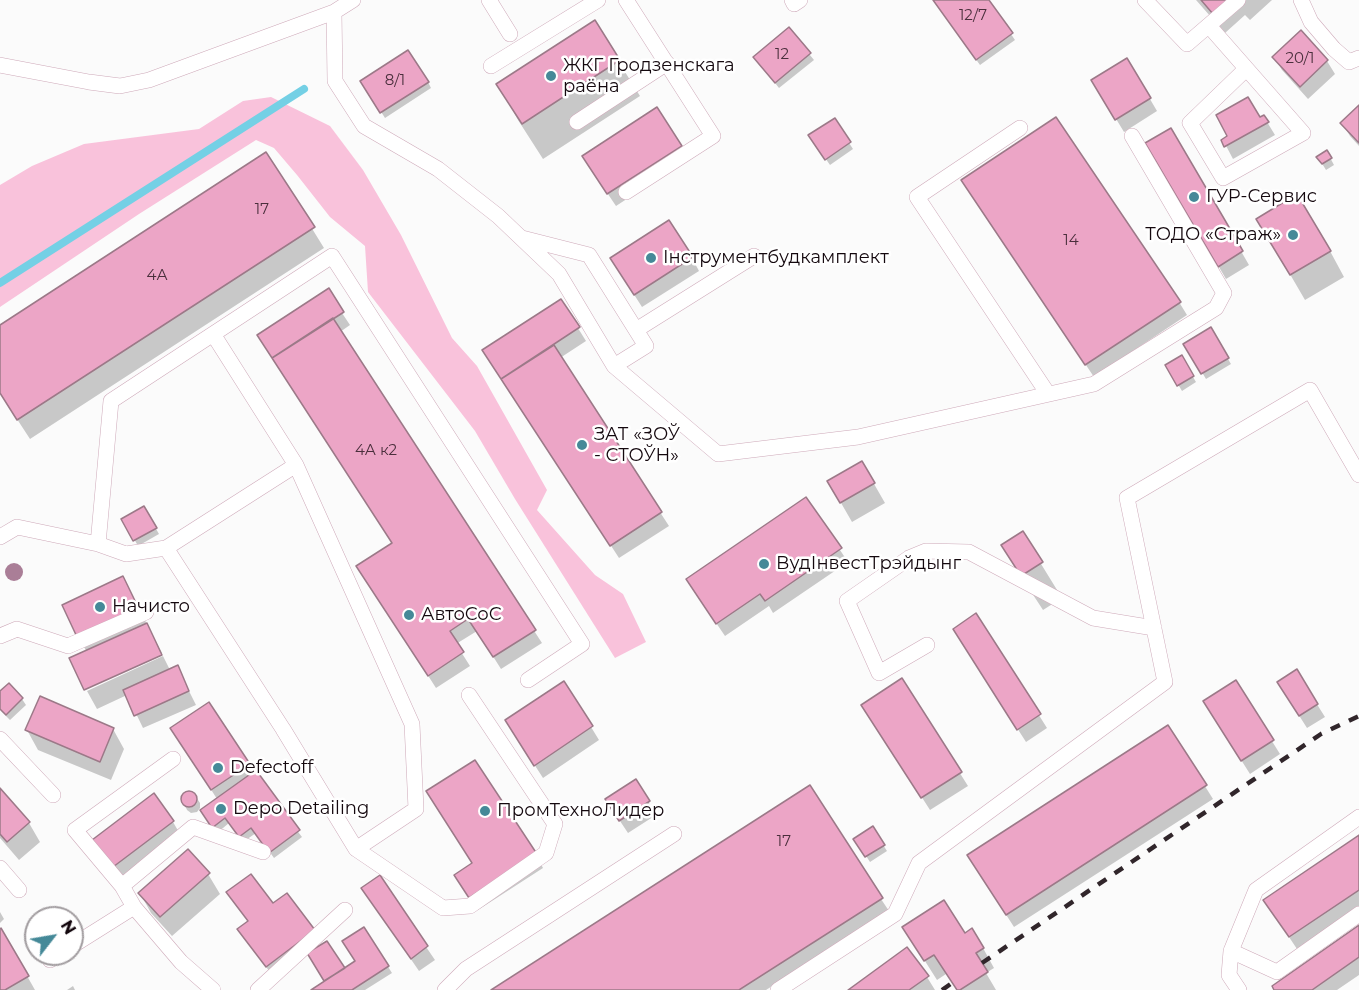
<!DOCTYPE html>
<meta charset="utf-8">
<style>
body{margin:0}
#map{position:relative;width:1359px;height:990px;overflow:hidden;background:#fbfbfb;font-family:Montserrat,sans-serif}
canvas{display:block}
.north{position:absolute;left:24px;top:906px;width:60px;height:60px;box-sizing:border-box;background:#fff;border:2px solid #a19c9f;border-radius:50%;rotate:59deg;font-size:16px;font-weight:700;line-height:24px;text-align:center;color:#14080e}
.north::after{content:'';display:block;margin:auto;width:21px;height:27px;background:#458998;clip-path:polygon(50% 0,100% 100%,50% 72%,0 100%)}
</style>
<div id="map">
<canvas width="1359" height="990"></canvas>
<div class="north">N</div>
</div>
<script>
const ctx = document.querySelector('canvas').getContext('2d');
ctx.lineJoin = 'round';
function fill(path, color) { ctx.fillStyle = color; ctx.fill(path, 'evenodd'); }
function trace(path, color, width, dash) { ctx.strokeStyle = color; ctx.lineWidth = width; ctx.lineCap = dash ? 'butt' : 'round'; ctx.setLineDash(dash || []); ctx.stroke(path); }
function drawText(font, color, halo, rows, align = 'center') {
  ctx.font = font + ' Montserrat,sans-serif'; ctx.lineWidth = 5; ctx.setLineDash([]); ctx.textBaseline = 'middle'; ctx.strokeStyle = halo; ctx.fillStyle = color; for (const [text, x, y, turn = 0] of rows) {
    ctx.save(); ctx.translate(x, y); ctx.rotate((+turn || 0) * Math.PI / 180); ctx.textAlign = isNaN(turn) ? turn : align; if (halo) ctx.strokeText(text, 0, 0); ctx.fillText(text, 0, 0); ctx.restore();
  }
}
fill(new Path2D(`
 M271,97L330,126L363,170L401,235L452,338L477,366L547,490L537,510L595,575L623,594L646,642L615,658L515,499L475,431L368,292L365,246L330,217L297,175L274,148L256,140L139,214L0,307V185L32,166L84,144L199,129L243,101Z`), '#f9c2db');
fill(new Path2D(`
 M933,0H988L1015,40L980,65Z
 M1196,0H1272L1250,20L1245,15L1225,33Z
 M594,22L640,96L543,159L518,120L498,84Z
 M789,29L814,60L779,88L755,58Z
 M1301,32L1327,61L1335,74L1308,99L1282,70L1274,57Z
 M1127,60L1157,111L1124,132L1093,81Z
 M362,82H428L431,88L385,118Z
 M1359,107V146L1350,136L1342,123Z
 M1264,117L1275,135L1233,159L1223,140Z
 M834,120L853,149L830,165L814,142Z
 M1171,130L1249,265L1226,279L1147,144Z
 M681,147L688,159L616,206L591,169Z
 M1327,152L1334,165L1326,170L1318,157Z
 M266,154L324,248L30,439L0,393V327Z
 M971,194L1179,302L1187,315L1094,377Z
 M1273,245L1330,251L1344,277L1305,300Z
 M692,258L699,271L642,307L619,271Z
 M561,301L586,341L560,358L669,526L619,558L492,363Z
 M342,313L350,325L340,332L542,643L501,669L477,631L456,644L470,666L436,688L366,579L393,544L266,348Z
 M1210,329L1231,364L1206,379L1185,344Z
 M1181,357L1196,382L1182,391L1167,366Z
 M862,463L885,503L852,522L829,482Z
 M806,499L848,562L773,613L769,606L725,636L695,592Z
 M144,508L159,534L138,546L123,519Z
 M1022,533L1062,598L1043,610L1024,581Z
 M123,578L162,653L85,688L87,652L78,637Z
 M976,615L1047,728L1026,742L962,642Z
 M163,656L170,670L177,667L196,705L143,728L127,695L97,709L87,691Z
 M1296,671L1325,717L1307,728L1286,695Z
 M902,681L968,786L930,810L871,718Z
 M1235,682L1280,754L1250,774L1212,714Z
 M564,683L599,740L543,778L514,733Z
 M9,685L22,699L26,705L10,720L0,710V694Z
 M1168,727L1213,799L1014,927L976,868Z
 M172,728L249,765L253,773L302,837L274,858L256,833L243,842L229,823L217,833L205,817L217,799Z
 M113,729L124,749L111,780L38,750L27,730Z
 M636,781L656,815L628,833L614,812Z
 M0,790L29,823L40,842L19,860L0,838Z
 M186,793H193L196,797L200,803V808L197,812L191,813L187,810L184,803L183,796Z
 M173,822L180,834L121,879L102,853Z
 M872,828L887,851L870,862L855,839Z
 M1359,837V908L1297,949L1273,913Z
 M536,855L543,868L478,910L463,888Z
 M208,874L220,894L172,936L151,913L140,893Z
 M379,878L435,960L419,971L371,901Z
 M881,899L889,911L766,990H494Z
 M273,905L314,931L270,972L242,936Z
 M0,912L4,919L0,923Z
 M1359,927V975L1337,990H1275Z
 M904,928L965,935L983,948L994,968L986,973L996,990H957L946,974L937,980Z
 M364,929L392,973L365,990H314L326,982L309,954L344,970L357,962Z
 M1,930L35,990H0Z
 M927,977L935,990H850Z
 M73,986L75,990H67Z`), '#0003');
trace(new Path2D(`
 M0,283L304,89`), '#74d0e5', 8);
const building = new Path2D(`
 M933,0H989L1013,33L976,60Z
 M1201,0H1229L1213,14Z
 M595,20L620,60L522,124L496,84Z
 M789,27L811,53L775,83L753,57Z
 M1301,30L1328,60L1300,87L1272,57Z
 M408,50L429,82L380,113L360,81Z
 M1127,58L1151,98L1115,120L1091,80Z
 M1248,97L1260,117L1264,115L1269,122L1224,147L1221,140L1227,136L1216,115Z
 M1359,105V143L1340,123Z
 M657,107L682,146L607,194L582,156Z
 M1056,117L1181,302L1085,365L961,180Z
 M835,118L851,142L825,160L808,135Z
 M1171,128L1243,251L1218,267L1145,143Z
 M1327,150L1332,158L1322,164L1316,157Z
 M266,152L315,227L17,420L0,393V325Z
 M1297,194L1331,251L1290,275L1256,219Z
 M669,220L693,257L634,295L610,258Z
 M329,288L344,312L272,358L257,335Z
 M561,299L580,327L501,379L482,350Z
 M333,318L536,630L493,657L468,619L450,631L464,652L428,676L356,566L392,543L272,358Z
 M1211,327L1229,358L1201,374L1183,344Z
 M554,345L662,512L610,546L501,379Z
 M1182,355L1194,376L1177,386L1165,365Z
 M862,461L875,483L840,503L827,481Z
 M806,497L842,548L765,601L760,594L716,624L686,579Z
 M144,506L157,528L133,541L121,519Z
 M1023,531L1043,562L1021,576L1001,545Z
 M123,576L139,609L77,637L62,605Z
 M976,613L1041,714L1017,730L953,629Z
 M147,623L162,655L84,690L69,658Z
 M178,665L189,691L134,716L123,690Z
 M1297,669L1318,704L1299,716L1277,682Z
 M902,678L962,772L921,798L861,705Z
 M1236,680L1274,740L1241,761L1203,701Z
 M564,681L593,726L534,766L505,720Z
 M9,683L23,698L6,715L0,709V691Z
 M40,696L114,728L100,762L25,730Z
 M209,702L250,764L211,790L170,728Z
 M1168,725L1207,785L1006,915L967,855Z
 M475,760L537,854L469,898L454,875L472,863L426,791Z
 M256,770L300,830L269,853L251,828L239,837L225,818L212,828L200,810Z
 M636,779L650,801L619,821L605,799Z
 M810,785L883,898L739,990H491Z
 M0,788L30,822L7,842L0,834Z
 M181 799a8 8 0 1 1 16 0a8 8 0 1 1-16 0Z
 M154,793L174,821L113,867L92,840Z
 M873,826L885,845L865,857L853,839Z
 M1359,835V890L1289,937L1263,900Z
 M188,849L210,873L160,917L138,893Z
 M251,874L273,903L287,893L315,930L266,967L237,929L248,921L226,892Z
 M380,875L428,946L411,959L361,888Z
 M944,900L965,933L972,928L984,948L976,953L988,972L960,990H957L934,955L924,961L902,927Z
 M1359,925V957L1312,990H1274L1272,986Z
 M364,927L389,966L352,990H311L355,961L342,941Z
 M1,928L29,976L5,990H0V929Z
 M327,941L345,968L324,981L307,953Z
 M907,947L929,976L909,990H848Z`);
fill(building, '#eca5c6');
trace(building, '#9c7988', 1.5);
const service = new Path2D(`
 M489,0L510,34
 M626,0L713,136L626,192
 M792,0L794,4L800,0
 M1145,0L1187,44L1238,0
 M1301,0L1311,22L1334,49L1349,62L1359,58
 M334,12L335,81L364,126L438,169L498,216L559,274L614,366L718,454L858,437L1094,384L1216,308L1224,293L1132,136
 M1209,26L1303,133L1223,178L1190,123L1246,69
 M0,65L89,82L120,86L149,80L334,12L353,0
 M491,66L598,0
 M577,122L667,63
 M1020,128L917,197L1048,394
 M522,238L589,255L646,346L614,366
 M636,330L754,256
 M296,465L412,724L416,809L356,849
 M0,537L17,527L98,544L111,401L332,256L582,644L528,680
 M98,544L126,554L166,548L283,729L356,849L443,908L470,906L546,853L555,824L469,695
 M166,548L296,465L213,334
 M0,636L17,629L68,646L146,612
 M927,645L879,673L847,601L909,558L926,551L969,552L1093,618L1154,628
 M0,739L53,795
 M1359,817L1256,890L1231,951L1277,972L1359,914
 M0,868L19,890
 M122,886L75,830L173,759
 M72,946L134,907
 M1231,951L1229,975L1239,990
 M50,960L59,954
 M213,990L181,962L134,907L122,886L193,827L263,852
 M258,990L345,910
 M445,990L466,969L674,834
 M778,990L895,914L919,863L1165,682L1127,498L1310,390L1359,475`);
trace(service, '#cea9b9', 16);
trace(service, '#fff', 15);
trace(new Path2D(`
 M982,963L1321,734L1359,716
 M942,990L952,983`), '#31262b', 4.5, [10, 10]);
ctx.fillStyle = '#aa7e97';
for (const [x, y] of [
 [14,572]
]) { ctx.beginPath(); ctx.arc(x, y, 9, 0, 2 * Math.PI); ctx.fill(); }
for (const [x, y, r, color] of [
 [551,76,6,"#458998"],
 [1194,197,6,"#458998"],
 [1293,235,6,"#458998"],
 [651,258,6,"#458998"],
 [582,445,6,"#458998"],
 [764,564,6,"#458998"],
 [100,607,6,"#458998"],
 [409,615,6,"#458998"],
 [218,768,6,"#458998"],
 [221,809,6,"#458998"],
 [485,811,6,"#458998"]
]) { const dot = new Path2D(); dot.arc(x, y, r, 0, 2 * Math.PI); ctx.fillStyle = color; ctx.fill(dot); trace(dot, '#fff', 2); }
drawText('15px', '#4a2f3c', null, [
 ["12/7",973,16],
 ["12",782,55],
 ["20/1",1300,59],
 ["8/1",395,81],
 ["17",262,210],
 ["14",1071,241],
 ["4А",157,276],
 ["4А к2",376,451],
 ["17",784,842]
]);
drawText('18px', '#14080e', '#fff', [
 ["ЖКГ Гродзенскага",563,66],
 ["раёна",563,87],
 ["ГУР-Сервис",1206,197],
 ["ТОДО «Страж»",1281,235,"right"],
 ["Інструментбудкамплект",663,258],
 ["ЗАТ «ЗОЎ",594,435],
 ["- СТОЎН»",594,456],
 ["ВудІнвестТрэйдынг",776,564],
 ["Начисто",112,607],
 ["АвтоСоС",421,615],
 ["Defectoff",230,768],
 ["Depo Detailing",233,809],
 ["ПромТехноЛидер",497,811]
], 'left');
</script>
